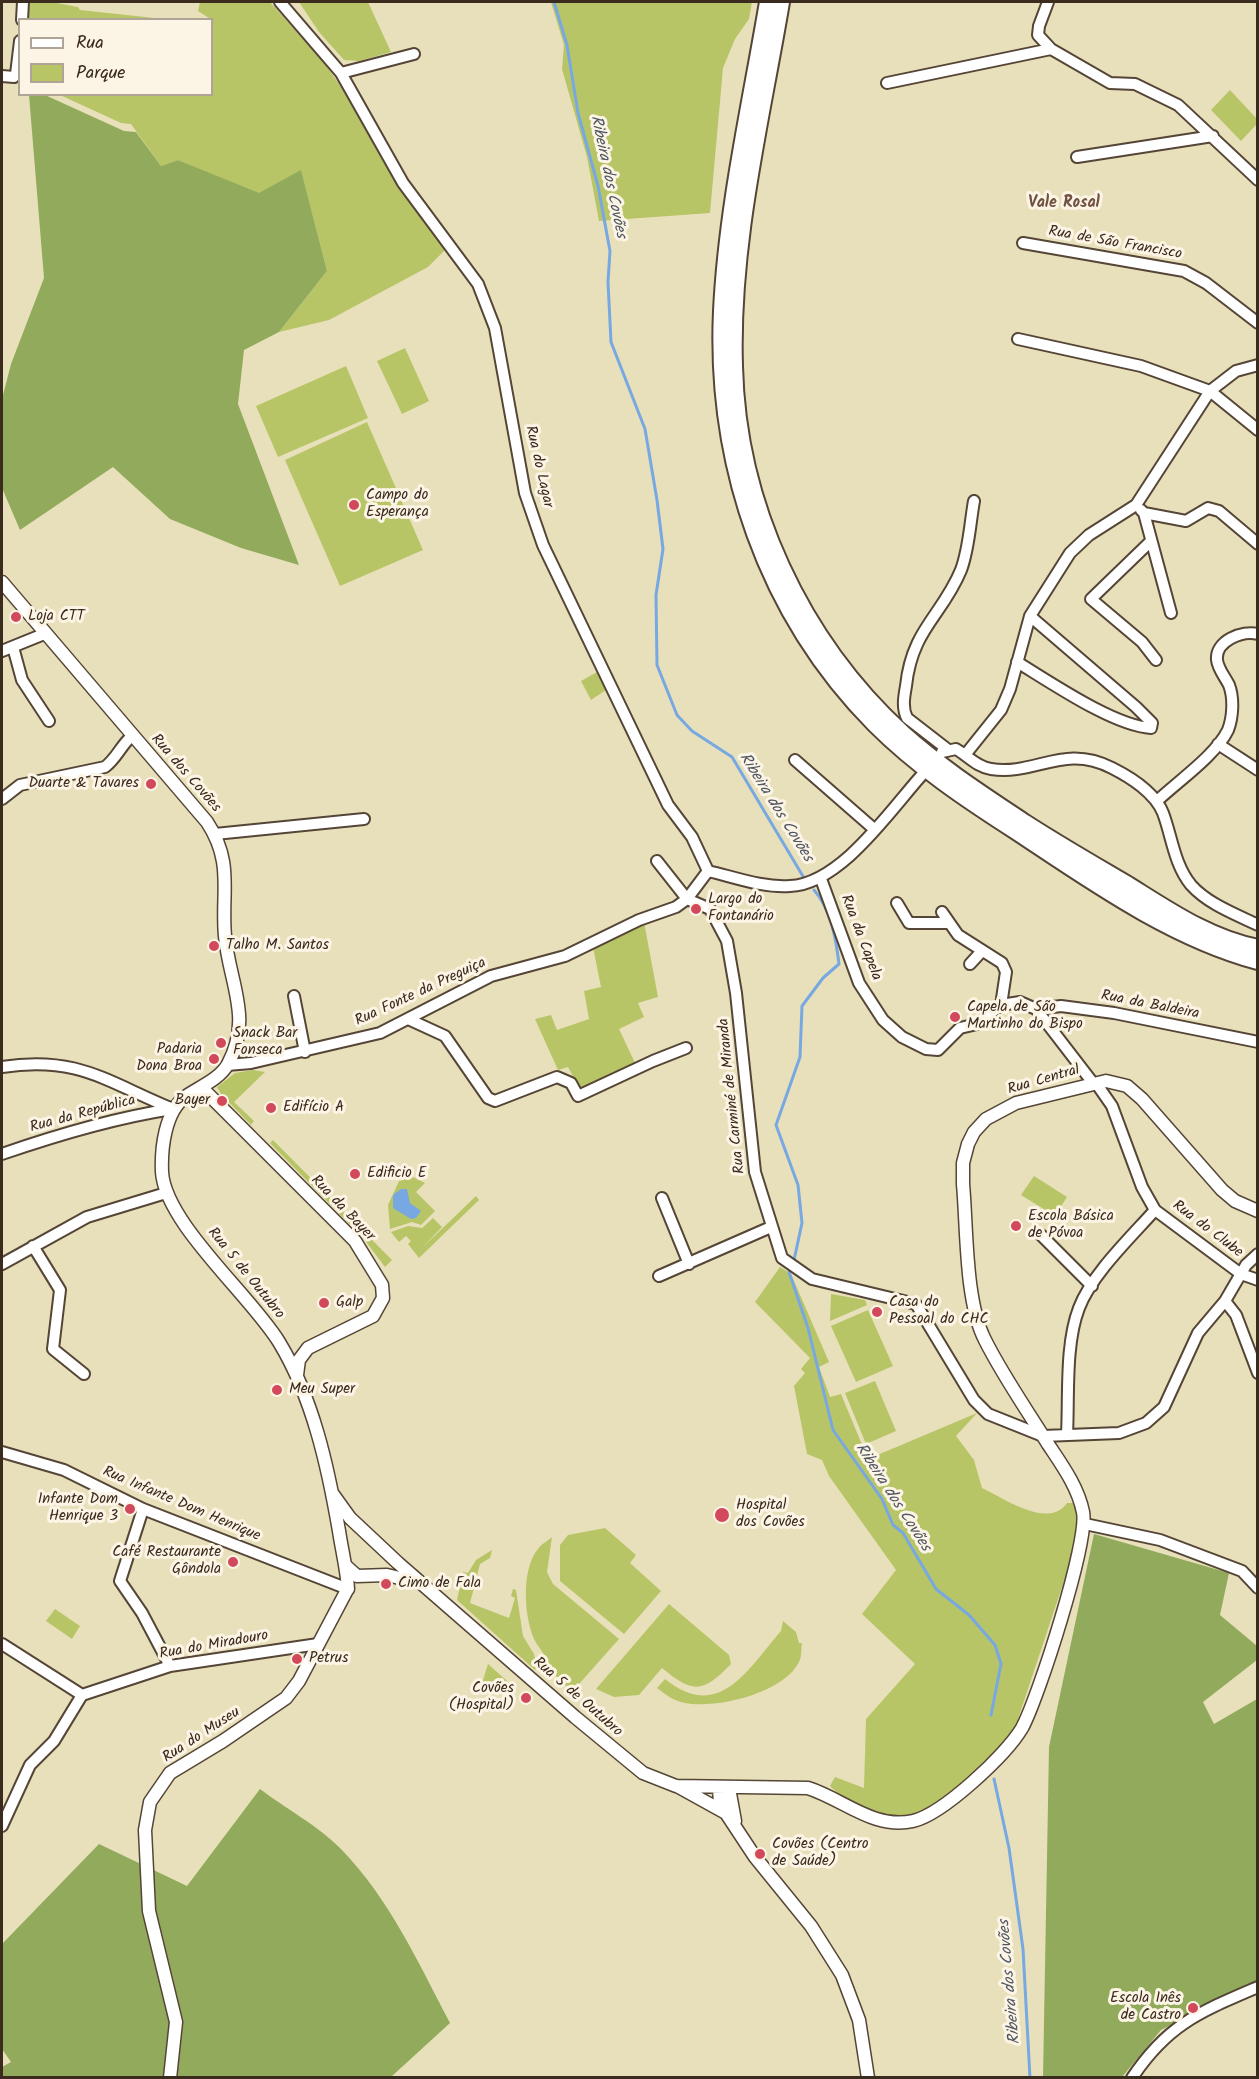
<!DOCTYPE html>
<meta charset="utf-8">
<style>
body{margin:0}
#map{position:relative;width:1259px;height:2079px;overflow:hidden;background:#e8e0bb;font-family:Kalam,sans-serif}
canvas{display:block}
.frame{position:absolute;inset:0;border:3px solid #3b2a1e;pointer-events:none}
.legend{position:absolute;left:18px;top:18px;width:195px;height:78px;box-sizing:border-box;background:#fcf5e5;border:2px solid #afa495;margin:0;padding:8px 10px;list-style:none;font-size:18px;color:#3b2a1e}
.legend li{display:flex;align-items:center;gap:12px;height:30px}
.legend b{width:30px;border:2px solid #afa495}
</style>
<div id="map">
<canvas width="1259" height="2079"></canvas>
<div class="frame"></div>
<ul class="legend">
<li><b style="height:8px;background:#fff"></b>Rua</li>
<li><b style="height:16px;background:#b8c567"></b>Parque</li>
</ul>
</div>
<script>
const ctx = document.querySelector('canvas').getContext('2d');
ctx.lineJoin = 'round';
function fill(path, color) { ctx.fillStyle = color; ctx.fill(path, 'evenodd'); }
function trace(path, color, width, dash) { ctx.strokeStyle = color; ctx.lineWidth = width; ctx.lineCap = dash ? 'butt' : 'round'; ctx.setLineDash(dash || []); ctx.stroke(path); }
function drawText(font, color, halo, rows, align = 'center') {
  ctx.font = font + ' Kalam,sans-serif'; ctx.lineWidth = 6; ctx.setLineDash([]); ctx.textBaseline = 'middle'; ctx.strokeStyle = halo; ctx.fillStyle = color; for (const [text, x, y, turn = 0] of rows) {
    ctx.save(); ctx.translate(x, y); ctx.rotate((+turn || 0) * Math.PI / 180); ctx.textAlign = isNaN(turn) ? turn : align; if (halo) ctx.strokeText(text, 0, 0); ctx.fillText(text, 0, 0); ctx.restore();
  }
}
fill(new Path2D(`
 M30,2H52L78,7L80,10L164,19H28Z
 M200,2H270L325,64L355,107L392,177L445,250L428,267L329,320L279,332L327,271L301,171L259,194L178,160L161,166L131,124L121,123L60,95L212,94V20L198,11Z
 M299,2H368L391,52L359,61L344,60L319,32Z
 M551,2H752L749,19L735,39L723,68L710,213L599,221L587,157L562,69L564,45Z
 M1230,90L1257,119V124L1241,141L1211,110Z
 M405,348L429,401L402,414L377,361Z
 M346,366L368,418L278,457L256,406Z
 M367,422L423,550L340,586L285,460Z
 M597,672L606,690L591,700L581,681Z
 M644,922L658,997L638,1003L644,1017L619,1029L636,1065L581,1091L568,1067L558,1070L535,1019L551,1015L557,1030L589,1019L584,991L601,987L593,947Z
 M253,1070L265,1072L234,1102L254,1121L251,1125L221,1094L217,1087L235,1073Z
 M273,1140L392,1260L385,1267L364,1239L270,1143Z
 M405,1173L425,1183L416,1192L435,1211L421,1225L412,1222L390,1229L388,1205L399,1181L404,1180Z
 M1034,1176L1067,1197L1055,1216L1021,1195Z
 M476,1196L479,1200L419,1258L408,1244L411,1241L406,1236L399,1242L391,1232L408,1226L422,1228L433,1218L442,1227L422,1248Z
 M780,1267L791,1274L829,1362L819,1367L830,1397L841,1394L868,1459L977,1413L956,1436L974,1460L982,1488C1004,1498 1048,1530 1067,1503H1073C1080,1520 1077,1533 1074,1551L1016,1725C995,1754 949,1807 914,1816C895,1821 872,1813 856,1804C847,1798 837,1794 830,1786L835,1777L864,1788L866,1719L915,1664L862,1614L896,1570L829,1476L822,1460L807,1454L794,1386L805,1373L801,1369L810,1358L755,1302Z
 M831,1294L865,1300L867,1305L830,1321Z
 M868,1310L893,1366L856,1382L831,1326Z
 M875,1381L896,1431L866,1444L845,1393Z
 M605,1528L636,1555L630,1563L661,1591L624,1634L560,1581V1545L568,1535Z
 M552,1537L547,1572L553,1584L619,1639L572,1692L548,1668C548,1655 539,1650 534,1639C524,1616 521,1569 538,1549C541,1544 548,1541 552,1537Z
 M492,1550L490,1558L480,1564L470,1603L509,1618L515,1598L511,1596L513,1589L516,1590L523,1636L534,1654L537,1667L535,1670L457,1600L463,1572L468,1573L476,1560Z
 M669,1604L729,1655L731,1664C703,1693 693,1694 662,1668L639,1695L614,1697L596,1689Z
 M55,1609L80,1626L72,1639L46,1621Z
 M783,1621L796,1632L799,1643H802C801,1648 802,1657 799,1662C784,1693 717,1709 685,1703C674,1701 666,1695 657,1688L665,1679C719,1723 748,1669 781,1631Z
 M488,1664L516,1689L510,1696L494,1683L485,1694L480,1690Z`), '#b8c567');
fill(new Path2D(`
 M29,95H45L124,131L136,132L161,166L178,160L259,193L301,170L327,271L279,332L244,350L238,404L299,565L241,548L170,519L113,467L20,530L2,488V399L11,364L44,278Z
 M1094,1534L1229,1573L1220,1615L1257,1646V1660L1203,1702L1214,1724L1257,1699V1981L1161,2030L1122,2077L1043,2078L1049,1747Z
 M260,1789C285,1808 320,1827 341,1849C389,1898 419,1964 450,2023L391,2077L2,2078V2067L11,2062L2,2049V1944L99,1844L187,1886Z`), '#92aa5c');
fill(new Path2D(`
 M401,1189H407L410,1203L421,1211L416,1218L411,1219L393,1208V1195Z`), '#77a8e2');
trace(new Path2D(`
 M554,2L567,45L578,113L598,186L610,251L608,282L611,342L645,429L657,500L663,549L656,595L657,665L677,715L692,731L732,757L804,878
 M794,1260L802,1223L798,1185L776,1125L800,1057L802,1006L823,978L839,964C836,939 831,909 814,890
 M789,1272L808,1328L833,1430L882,1499L893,1525L903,1533L936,1589L969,1615L995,1645L1001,1664L991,1715
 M994,1779L1009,1848L1023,1949L1030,2078`), '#77a8e2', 3);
const minor = new Path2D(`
 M280,2L341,73L403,183L478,284L495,328L525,493L543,545L668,805L692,837L708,871
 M1048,2L1039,26L1038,35L1051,49L1110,83L1135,84L1178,105L1258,180
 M22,20L23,2
 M341,73L414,54
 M2,76L14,77L16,74L20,41
 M887,83L1051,49
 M1077,157L1213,136
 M1023,243L1184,271L1206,283L1258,323
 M1018,339L1141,366L1210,391L1258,430
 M1141,510L1144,513L1171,613
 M1144,513L1186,521L1208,508L1219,511L1258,544
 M1151,541L1091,599L1142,642L1156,660
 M13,647L22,680L49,721
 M2,651L44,634
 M1017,662C1050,682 1114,726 1151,728L1152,723L1136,707L1030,616
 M1218,744L1258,770
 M947,749L907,718C902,708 904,697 906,686C912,629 942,616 961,570C969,549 970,523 974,501
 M942,752L956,749C968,756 977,767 991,769C1035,776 1064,743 1112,768C1130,777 1155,793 1163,813C1172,837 1174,864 1191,885C1208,904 1235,914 1258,925
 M965,755L1001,710L1010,689L1030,616L1070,553L1089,535L1136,505L1210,391L1236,371L1258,365
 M795,760L874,829
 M2,799L20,785L105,767C117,758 121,745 132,736
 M1157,801C1177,782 1216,755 1228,730C1233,717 1234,698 1229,685C1225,677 1218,669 1217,660C1215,641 1242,630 1258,634
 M215,834L364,819
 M657,861L687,899L710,909L727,941L736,993L755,1172L782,1258L812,1279L916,1304L974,1400L988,1414L1043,1436L1119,1433L1146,1423L1164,1407L1198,1333L1225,1301L1246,1265L1258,1254
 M708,871C734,877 763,888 790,886C840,884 889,812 921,776
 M821,879L859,983L883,1020L902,1037L926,1049L938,1050L960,1028L977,1024L1001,1005L1020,1002L1036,1009L1093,1083
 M897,903L909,923H947
 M942,912L958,935L1002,963L1006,972L1001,1005
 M970,964L982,951
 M294,996L305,1052
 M1036,1009L1061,1006L1114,1013L1258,1042
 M408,1019L445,1036L488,1098L495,1101L557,1077L571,1083L578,1096L653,1061L686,1048
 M227,1065L251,1063L380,1033L491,976L565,956L639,920L676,907L687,899L708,871
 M2,1067C77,1055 107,1082 173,1109
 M1096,1083L1112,1106L1142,1187L1155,1210L1241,1274L1258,1280
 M2,1154C57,1135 114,1118 172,1109
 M662,1198L689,1264
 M1041,1235L1092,1286
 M33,1246L60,1290L53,1349L84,1374
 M2,1264L87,1217L166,1193
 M659,1276L771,1227
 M1225,1301L1236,1315L1258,1373
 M1067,1435C1069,1396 1065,1344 1079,1308C1092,1274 1131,1237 1155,1210
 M2,1452L64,1470L143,1509L348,1589
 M143,1509L120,1581L142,1613L170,1666
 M1085,1524L1160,1540L1242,1571L1258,1588
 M2,1644L82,1695
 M82,1695L170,1666L318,1644
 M2,1826L30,1765L54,1741L82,1695
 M1132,2078C1168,2024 1200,2012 1258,1987`);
const tertiary = new Path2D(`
 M2,582L207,822C234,863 221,892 225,936C229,982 253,1018 228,1064C219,1080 199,1087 185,1097C165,1112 161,1148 162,1172C165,1223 251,1296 279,1342C313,1398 328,1467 339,1531C342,1551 347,1570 348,1589
 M201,1087L355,1241L382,1285L383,1298L373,1316L308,1348L299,1360L297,1375
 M332,1493L350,1518L398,1563L575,1717L643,1773L676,1786L808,1788C843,1799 874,1830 913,1821C943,1814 1006,1755 1022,1728C1038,1699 1089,1541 1083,1512C1078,1487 1062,1465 1048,1444C1027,1410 1003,1376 985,1340C965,1302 967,1227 963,1184V1163L968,1144L974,1132L986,1119L1016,1103L1106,1081L1127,1086L1142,1099L1222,1190L1235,1201L1258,1211
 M346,1566L357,1576L387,1575L416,1582
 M677,1786L724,1812
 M719,1788L720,1804L755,1857L811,1926L842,1975L859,2020L868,2078
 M729,1788L735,1821
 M170,2078L176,2022L149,1911L145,1830L150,1802L170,1773L223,1741L286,1698L299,1681L347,1590`);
const trunk = new Path2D(`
 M768,2C751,103 727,207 722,311C715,463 766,614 875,724C917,766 966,799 1016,831C1090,880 1171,938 1258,961
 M781,2C761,121 730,244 734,366C737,504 801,641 903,734C941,768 983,795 1025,823C1059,845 1094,865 1128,885C1168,910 1210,939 1258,948`);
trace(minor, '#554536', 14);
trace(tertiary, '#554536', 15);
trace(trunk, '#554536', 20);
trace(minor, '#fff', 10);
trace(tertiary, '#fff', 12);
trace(trunk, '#fff', 16);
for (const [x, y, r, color] of [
 [354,505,6,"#d1495b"],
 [16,617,6,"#d1495b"],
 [151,784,6,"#d1495b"],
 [696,909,6,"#d1495b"],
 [214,946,6,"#d1495b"],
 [955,1017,6,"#d1495b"],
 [221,1043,6,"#d1495b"],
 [214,1059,6,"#d1495b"],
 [222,1101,6,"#d1495b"],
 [271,1108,6,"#d1495b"],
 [355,1174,6,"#d1495b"],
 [1016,1226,6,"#d1495b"],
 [324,1303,6,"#d1495b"],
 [877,1312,6,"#d1495b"],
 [277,1390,6,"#d1495b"],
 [130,1509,6,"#d1495b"],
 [722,1515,8,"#d1495b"],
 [233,1562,6,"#d1495b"],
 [386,1584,6,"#d1495b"],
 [297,1659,6,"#d1495b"],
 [526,1698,6,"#d1495b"],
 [760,1854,6,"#d1495b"],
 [1193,2008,6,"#d1495b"]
]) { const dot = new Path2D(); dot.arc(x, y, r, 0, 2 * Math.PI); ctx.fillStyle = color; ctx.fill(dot); trace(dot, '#fcf5e5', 2); }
drawText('15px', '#3b2a1e', '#fcf5e5', [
 ["Rua de São Francisco",1115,244,10],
 ["Rua do Lagar",538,467,77],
 ["Rua dos Covões",185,774,49],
 ["Rua da Capela",860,938,69],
 ["Rua Fonte da Preguiça",421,993,-25],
 ["Rua da Baldeira",1150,1006,11],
 ["Rua Central",1044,1081,-16],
 ["Rua Carminé de Miranda",733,1096,-96],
 ["Rua da República",83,1115,-15],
 ["Rua da Bayer",342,1209,46],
 ["Rua do Clube",1207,1230,37],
 ["Rua 5 de Outubro",245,1274,51],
 ["Rua Infante Dom Henrique",181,1505,23],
 ["Rua do Miradouro",214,1646,-10],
 ["Rua 5 de Outubro",577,1698,41],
 ["Rua do Museu",202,1736,-33]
]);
drawText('15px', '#3b2a1e', '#fcf5e5', [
 ["Campo do",366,496],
 ["Esperança",366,513],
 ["Loja CTT",28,617],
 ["Duarte & Tavares",139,784,"right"],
 ["Largo do",708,900],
 ["Fontanário",708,917],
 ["Talho M. Santos",226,946],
 ["Capela de São",967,1008],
 ["Martinho do Bispo",967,1025],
 ["Snack Bar",233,1034],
 ["Fonseca",233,1051],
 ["Padaria",202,1050,"right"],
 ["Dona Broa",202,1067,"right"],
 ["Bayer",210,1101,"right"],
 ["Edifício A",283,1108],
 ["Edificio E",367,1174],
 ["Escola Básica",1028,1217],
 ["de Póvoa",1028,1234],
 ["Galp",336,1303],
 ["Casa do",889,1303],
 ["Pessoal do CHC",889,1320],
 ["Meu Super",289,1390],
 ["Infante Dom",118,1500,"right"],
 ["Henrique 3",118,1517,"right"],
 ["Hospital",736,1506],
 ["dos Covões",736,1523],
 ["Café Restaurante",221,1553,"right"],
 ["Gôndola",221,1570,"right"],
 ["Cimo de Fala",398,1584],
 ["Petrus",309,1659],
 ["Covões",514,1689,"right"],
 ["(Hospital)",514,1706,"right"],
 ["Covões (Centro",772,1845],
 ["de Saúde)",772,1862],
 ["Escola Inês",1181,1999,"right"],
 ["de Castro",1181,2016,"right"]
], 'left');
drawText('italic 16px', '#505663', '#fcf5e5', [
 ["Ribeira dos Covões",607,177,78],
 ["Ribeira dos Covões",775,808,58],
 ["Ribeira dos Covões",892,1498,57],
 ["Ribeira dos Covões",1011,1982,-95]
]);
drawText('bold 16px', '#715242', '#fcf5e5', [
 ["Vale Rosal",1064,204]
]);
</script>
